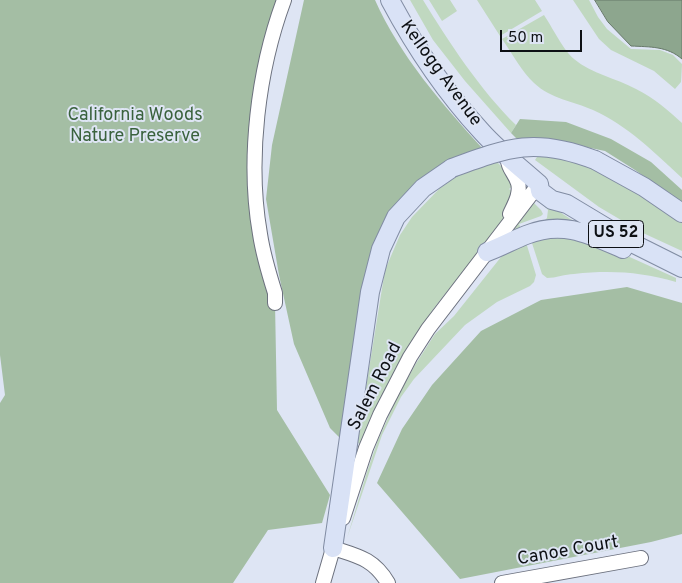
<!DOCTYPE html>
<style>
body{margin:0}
#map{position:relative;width:682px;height:583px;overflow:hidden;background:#dee5f4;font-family:Overpass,sans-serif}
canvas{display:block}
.scale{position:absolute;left:500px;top:30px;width:82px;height:22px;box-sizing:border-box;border:2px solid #0d1014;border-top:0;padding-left:6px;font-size:15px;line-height:18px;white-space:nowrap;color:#0d1014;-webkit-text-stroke:4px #dee5f4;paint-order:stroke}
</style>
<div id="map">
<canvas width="682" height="583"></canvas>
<div class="scale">50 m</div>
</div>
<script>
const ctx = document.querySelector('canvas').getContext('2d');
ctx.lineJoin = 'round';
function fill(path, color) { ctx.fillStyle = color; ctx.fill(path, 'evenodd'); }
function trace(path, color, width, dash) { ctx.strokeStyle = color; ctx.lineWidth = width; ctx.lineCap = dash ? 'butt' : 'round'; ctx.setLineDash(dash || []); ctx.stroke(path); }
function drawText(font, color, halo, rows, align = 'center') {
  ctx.font = font + ' Overpass,sans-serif'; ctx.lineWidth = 4; ctx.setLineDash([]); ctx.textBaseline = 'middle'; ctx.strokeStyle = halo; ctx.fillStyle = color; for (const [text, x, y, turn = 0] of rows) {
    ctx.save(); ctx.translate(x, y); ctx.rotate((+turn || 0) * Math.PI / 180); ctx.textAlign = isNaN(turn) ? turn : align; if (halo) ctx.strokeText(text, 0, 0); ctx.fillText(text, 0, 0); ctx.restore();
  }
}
fill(new Path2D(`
 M410,0H423C448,41 481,91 516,125L511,133L465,81L433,40Z
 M429,0H450L457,11L442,21Z
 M477,0H535L542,11L500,36Z
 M573,0H589L598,17L607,29L631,49L660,50L673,55L682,64L681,82L675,89L654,71L611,50L599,39Z
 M544,15C552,27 564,51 574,59C592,74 616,78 636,89C654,98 668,110 682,123V178C655,153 627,125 593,110C573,101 551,99 534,83C522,72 512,53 502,39Z
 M539,154L597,165L682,221V251L643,233L599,207L535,160Z
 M496,161L508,173L513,186L509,189L513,192V198L503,221L434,308L418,333L361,444L357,443L385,270L400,235L412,217L440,188L464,171Z
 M538,199H540L575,222L544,221L547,218L548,210Z
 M534,203L541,210L543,214L541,216L519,224L522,231L510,234Z
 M542,233L590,239L676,278V282C641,272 611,270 574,274C565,274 556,278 547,278L542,274L530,237Z
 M525,239L536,275L534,282L530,286L497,302L465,325L414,379L401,397L382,435L347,538L367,472L378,440L396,400L415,365L435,334L454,316L501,257Z`), '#c0d8c0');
fill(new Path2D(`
 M0,0H282L255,161L275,303L277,410L330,495L322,523L268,530L233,583H0V403L5,395L0,355Z
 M304,0H375C400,56 442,104 483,149L388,224L344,442L330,428L294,344L279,275L266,199L272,145Z
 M520,119L566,122L611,139L651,162L682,190V203L635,170L605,151L566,143L519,141L511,133Z
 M627,287L682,303V534L651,542L460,579L377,483L402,429L432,385L481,331L541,300Z`), '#a4bea4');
const water = new Path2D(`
 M595,0H682V59C667,46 650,47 631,46L608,22Z`);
fill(water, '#8da68e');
trace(water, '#677969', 1);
const minor = new Path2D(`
 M508,157C507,168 515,173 518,183C521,194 514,205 510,214
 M275,303V293C269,274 263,254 260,234C247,160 258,70 284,0
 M343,518L366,448L380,415L410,357L428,329L539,184
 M333,548C358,556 374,559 388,583
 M323,583L336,538
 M502,583L641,558`);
const major = new Path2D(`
 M390,0C415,47 446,93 482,132C499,151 520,167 539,184L540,191L552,200L567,204L632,243L682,268
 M595,160L644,187L682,213
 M487,252C501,247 513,240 526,235C563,220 589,234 623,249
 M333,548L370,292L381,249L396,217L423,188L452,168`);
trace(minor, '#6c717e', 16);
trace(major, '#818ca3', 20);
trace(minor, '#fff', 14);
trace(major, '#d9e2f6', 18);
const majorBridge = new Path2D(`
 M452,168C509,147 535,137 595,160`);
trace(majorBridge, '#818ca3', 20, []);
trace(majorBridge, '#d9e2f6', 18);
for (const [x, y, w] of [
 [616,234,55]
]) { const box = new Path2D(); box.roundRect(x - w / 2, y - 13.5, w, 27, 4); ctx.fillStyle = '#dee5f4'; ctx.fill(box); trace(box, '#0d1014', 1); }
drawText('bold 16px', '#0d1014', null, [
 ["US 52",616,234]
]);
drawText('18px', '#0d1014', '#dee5f4', [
 ["Kellogg Avenue",440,74,54],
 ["Salem Road",376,387,-63],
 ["Canoe Court",568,552,-10]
]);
drawText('18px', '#3a623d', '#dee5f4', [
 ["California Woods",135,116],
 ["Nature Preserve",135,137]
]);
</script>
